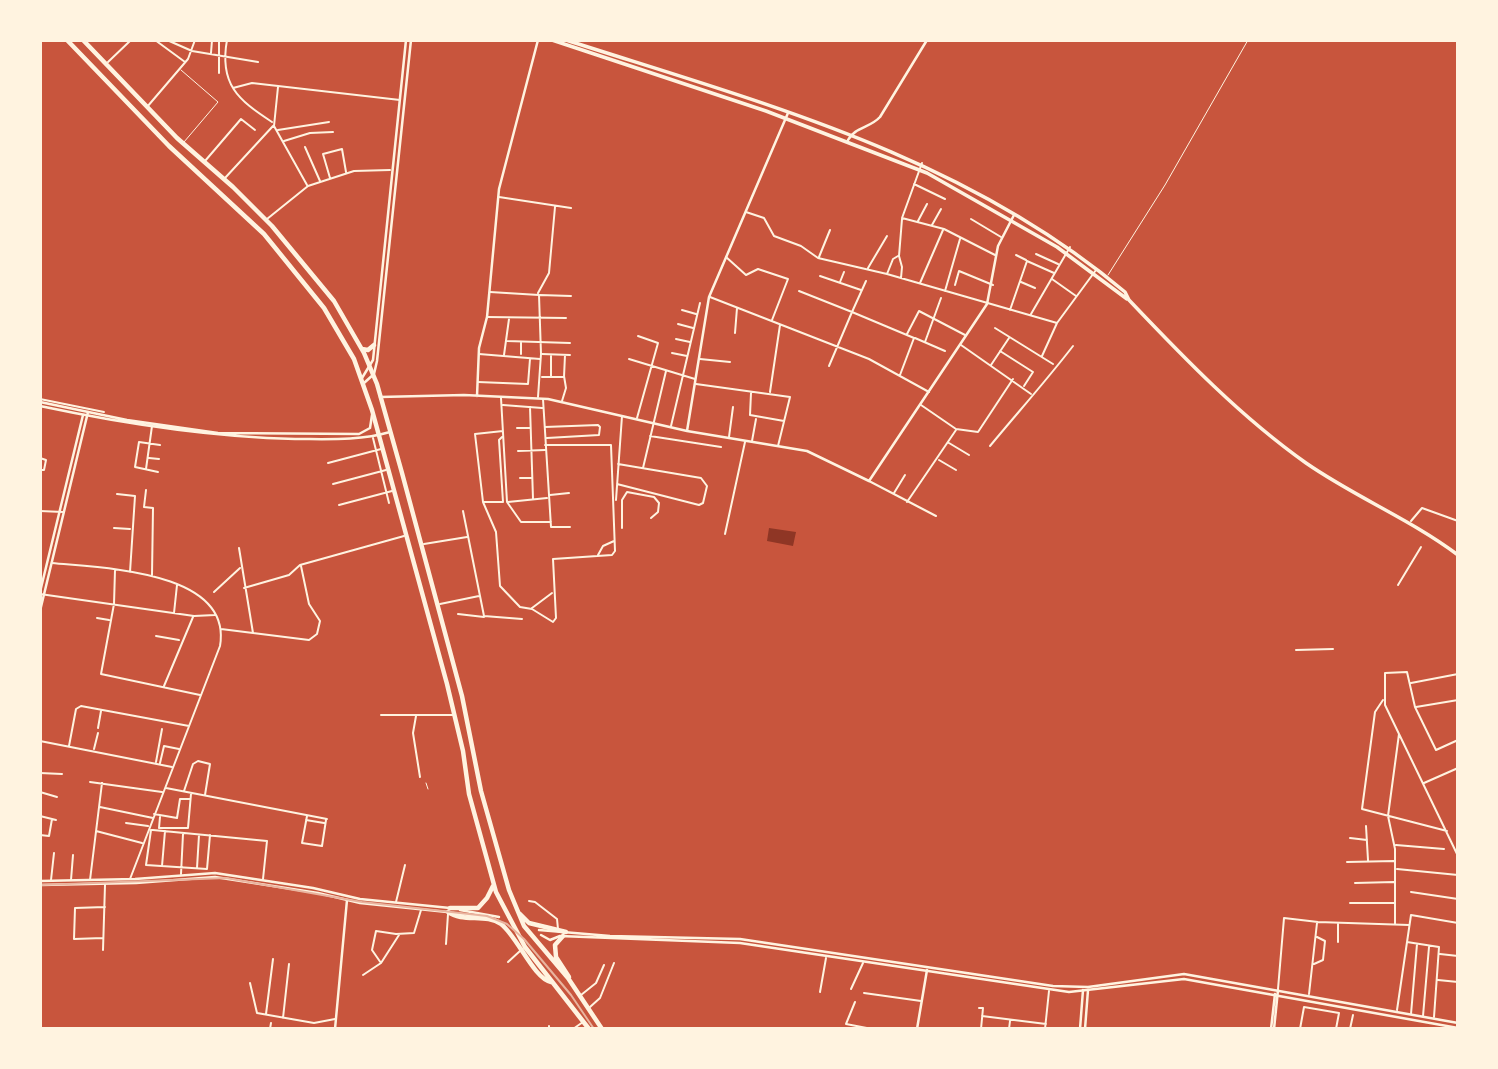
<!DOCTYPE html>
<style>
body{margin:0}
#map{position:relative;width:1498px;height:1069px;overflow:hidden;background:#c8553d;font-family:Georgia,serif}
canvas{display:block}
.frame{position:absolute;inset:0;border:42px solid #fff3e0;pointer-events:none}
</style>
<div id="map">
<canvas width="1498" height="1069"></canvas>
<div class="frame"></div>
</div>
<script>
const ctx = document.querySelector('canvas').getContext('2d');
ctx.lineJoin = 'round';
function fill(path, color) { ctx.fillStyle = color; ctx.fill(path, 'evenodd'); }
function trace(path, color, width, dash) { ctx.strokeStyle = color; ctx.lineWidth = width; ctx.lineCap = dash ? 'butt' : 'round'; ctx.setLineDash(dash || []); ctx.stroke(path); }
fill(new Path2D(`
 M769,528L796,532L793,546L767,541Z`), '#8f3625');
trace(new Path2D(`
 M181,70L218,102L184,142
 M1108,275L1165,185L1248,40
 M426,783L428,789`), '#fff3e0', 1);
trace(new Path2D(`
 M155,40L185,62
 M167,40L192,51L258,62
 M219,40V73
 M227,40C219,84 238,100 272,122
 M211,53L212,40
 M108,62L131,40
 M278,87L274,126L307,185
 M233,88L252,83L400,100
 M147,107L188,59L195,40
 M278,130L329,122
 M284,141L310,133L333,132
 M305,147L320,181
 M205,161L241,119L255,130
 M922,163L902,218L944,229L995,255
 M225,178L273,126
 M330,178L323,154L342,149L346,172
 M914,184L945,199
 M499,197L571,208
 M746,212L764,218L774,236L801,246L818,258L887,274L1057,323L1096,270
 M267,219L308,186L354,171L390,170
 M971,219L1001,237
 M918,221L927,204
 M932,225L941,209
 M1036,254L1058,264
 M1016,255L1026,260
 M726,257L746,275L758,269L788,279L772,320
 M819,257L830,230
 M868,268L887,236
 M887,274L893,259L898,256
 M820,276L861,290
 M901,278L902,267L899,256L902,219
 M1052,279L1076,296
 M840,282L844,272
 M1021,282L1035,288
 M920,283L943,230
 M955,285L959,271L993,285
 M799,291L852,312L866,281
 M945,291L960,239
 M490,292L539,295L541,354L538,397
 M538,293L549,273L555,207
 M540,295L571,296
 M710,297L869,359L929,392
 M682,310L696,314
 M1010,310L1027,261L1054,273
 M1031,314L1070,247
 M487,317L566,318
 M678,324L693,328
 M995,328L1053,364
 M735,333L737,308
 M907,334L919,311L965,335
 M915,338L945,351
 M676,339L690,342
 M507,341L570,343
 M925,342L941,298
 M961,345L1031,394
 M1000,351L1033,372L1024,386
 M672,353L687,356
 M479,354L540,359
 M521,354V342
 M542,354L570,355
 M504,355L509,319
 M1042,356L1057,323
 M629,359L695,379
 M700,359L730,362
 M991,365L1009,338
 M829,366L852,312L914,338L900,375
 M542,377H564L565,355
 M551,377V356
 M478,382L528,384L530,359
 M696,384L790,397L778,446
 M770,392L780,325
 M751,393L750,415L784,421
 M501,398L507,502L521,522H551
 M40,399L104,412
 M543,399L551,527H570
 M562,401L566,388L564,376
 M503,405L542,408
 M921,405L956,429L978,432L1013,379
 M530,407L533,499
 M637,418L658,343L638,336
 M671,426L700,303
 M545,427L598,425L600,427L599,435L547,438
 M517,428H530
 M503,431L475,434L483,502L496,532L500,586L520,607L532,609L553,622L556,618L553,559L612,555L615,551L611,445H545
 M650,436L721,447
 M502,437L499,440L503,502
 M729,437L733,407
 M373,438L389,503
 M752,441L756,419
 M949,443L969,455
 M990,446C1019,411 1046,381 1073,346
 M518,451L545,450
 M40,458L46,460L44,470H40
 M149,458L159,459
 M939,460L956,470
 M328,463L381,449
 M643,468L666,371
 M146,469L152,426
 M158,472L135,467L139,442L160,445
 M520,478H531
 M869,481L936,516
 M333,484L386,470
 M617,484L699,505L703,503L707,486L701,478L618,464
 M146,490L144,507L153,508L152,575
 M894,493L905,475
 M117,494L135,496L130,572
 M550,495L569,493
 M616,500L622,416
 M483,502H502
 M508,502L547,498
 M907,502L956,430
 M339,505L392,491
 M40,511L63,512
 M463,511L484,616L522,619
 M1411,521L1422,508L1458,521
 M114,528L130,529
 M622,528V500L627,492L654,497L659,503L658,512L651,518
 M725,534L745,442
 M424,544L467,537
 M598,555L603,546L614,541
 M52,563C100,568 233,570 220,646L130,879
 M115,570L114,604L101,674L200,695
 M1398,585L1421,547
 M244,588L289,575L300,565L404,536
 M214,592L240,568
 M40,594L194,616L215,615
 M440,604L479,596
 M532,608L552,593
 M174,613L177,585
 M458,614L484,617
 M97,618L109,620
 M221,629L253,633L239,548
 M253,633L309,640L317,634L320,621L309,604L301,566
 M156,636L179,640
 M1296,650L1333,649
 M1411,683L1458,674
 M164,686L193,617
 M1383,700L1375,712L1362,809L1447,831
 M1416,707L1458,700
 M381,715H454
 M416,716L413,733L420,777
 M98,728L101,711
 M1458,740L1436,750L1415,707L1407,672L1385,673V705L1458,856
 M40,741L172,767
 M69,746L76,709L81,706L189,726
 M94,749L98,733
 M156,762L162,729
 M160,763L164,746L179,749
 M40,773L62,774
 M90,782L162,792
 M1424,783L1458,768
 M166,788L327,819
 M184,791L193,764L198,761L210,764L205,795
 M40,792L57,797
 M100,807L153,818
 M154,814L177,818L180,799H190
 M40,816L56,820
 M307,816L302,843L322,846L326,820
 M160,817L159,828H188L191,794
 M306,820L324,823
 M126,823L148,826
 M1366,826L1368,860
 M96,831L142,843
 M40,835L49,836L52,819
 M210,835L207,869L146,865L151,830H153L267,841L263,879
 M1350,838L1367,840
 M1396,845L1444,849
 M1347,862L1394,861
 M162,866L165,831
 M197,868L199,835
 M1397,869L1458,875
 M181,874L183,834
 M51,880L54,853
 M71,880L73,855
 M90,880L102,783
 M1355,883L1394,882
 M1411,892L1458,899
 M529,901L535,902L557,919L558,929
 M396,902L405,865
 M1350,903H1394
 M1338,923V942
 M1395,923V849L1388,816L1399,734
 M103,938L74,939L75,908L105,907
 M1407,942L1439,947L1434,1017
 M446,944L448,914
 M103,950L105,885
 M1440,954L1458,956
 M508,962L520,951
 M381,963L372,950L376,931L396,934L414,933L421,910
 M1314,964L1323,960L1325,941L1317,937
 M363,975L381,963L399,935
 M1438,980L1458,982
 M250,983L257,1013L314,1023L335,1019
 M851,989L863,963
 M1278,989L1284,918L1318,922L1409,925
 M820,992L826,958
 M864,993L921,1001
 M1309,994L1317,923
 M581,995L596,983L604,965
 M855,1002L846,1024L872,1029
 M590,1007L600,998L614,963
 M979,1008H983L981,1029
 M1397,1010L1411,915L1458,923
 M266,1014L273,959
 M1411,1014L1417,944
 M982,1016L1046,1024
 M1423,1016L1429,947
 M283,1018L289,964
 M549,1026V1029
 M270,1029L271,1023
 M573,1029L583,1022
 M1009,1029L1010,1021
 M1045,1029L1049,991
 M1300,1029L1304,1007L1339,1013L1336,1029
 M1350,1029L1353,1015`), '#fff3e0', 2);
trace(new Path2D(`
 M848,140C855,127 870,128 880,117L927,40
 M477,396L479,348L487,317L499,189L538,40
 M380,397L464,395L548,399L687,431L807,451L869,481L987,304L998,246L1014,215
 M687,431L709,297L788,113
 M40,592L83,415
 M40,611L88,412
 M335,1029L347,900
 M917,1029L927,970
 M1080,1029L1083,990
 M1085,1029L1088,990
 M1271,1029L1275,994
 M1274,1029L1278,990`), '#fff3e0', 2.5);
trace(new Path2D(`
 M362,378L373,360L406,40
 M364,383L374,374L377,361L411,40
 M40,402L127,420L218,433L359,434L370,428L372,415
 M40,406C125,424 208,437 295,439C327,439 359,441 390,432
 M40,881L135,879L215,873L313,888L360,899L450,908
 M40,885L136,883L215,877L318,893L360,903L447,912
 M460,910L499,917
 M453,913L485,917
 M539,930L610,936L740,939L1053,986L1088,987L1184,974L1458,1023
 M541,935L550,940L560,936L740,943L1069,992L1184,979L1458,1028`), '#fff3e0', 2.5);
trace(new Path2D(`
 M552,40L766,111L927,173L1057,247L1127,299
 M566,40C765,104 962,155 1125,292L1129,300C1184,358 1241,417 1306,463C1355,497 1410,519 1458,555`), '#fff3e0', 3.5);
trace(new Path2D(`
 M67,40L169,146L264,234L324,308L354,359L372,410L447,684L463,751L469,794L496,892L525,947L589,1029
 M83,40L177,138L233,187L272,226L334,301L364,353L377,384L402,473L462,696L481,791L509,890L524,926L568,978L602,1029
 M362,349L368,350L374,345
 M450,908H478L487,898L493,886
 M448,912C463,923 486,913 501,924C517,936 534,979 551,982
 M520,914L529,923L566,932
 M563,936L555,945L556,957L569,977`), '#fff3e0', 4.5);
trace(new Path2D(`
 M40,885L226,878L362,902L487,916L507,924L524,939L571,995L594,1029`), '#e9b49f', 2);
</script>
